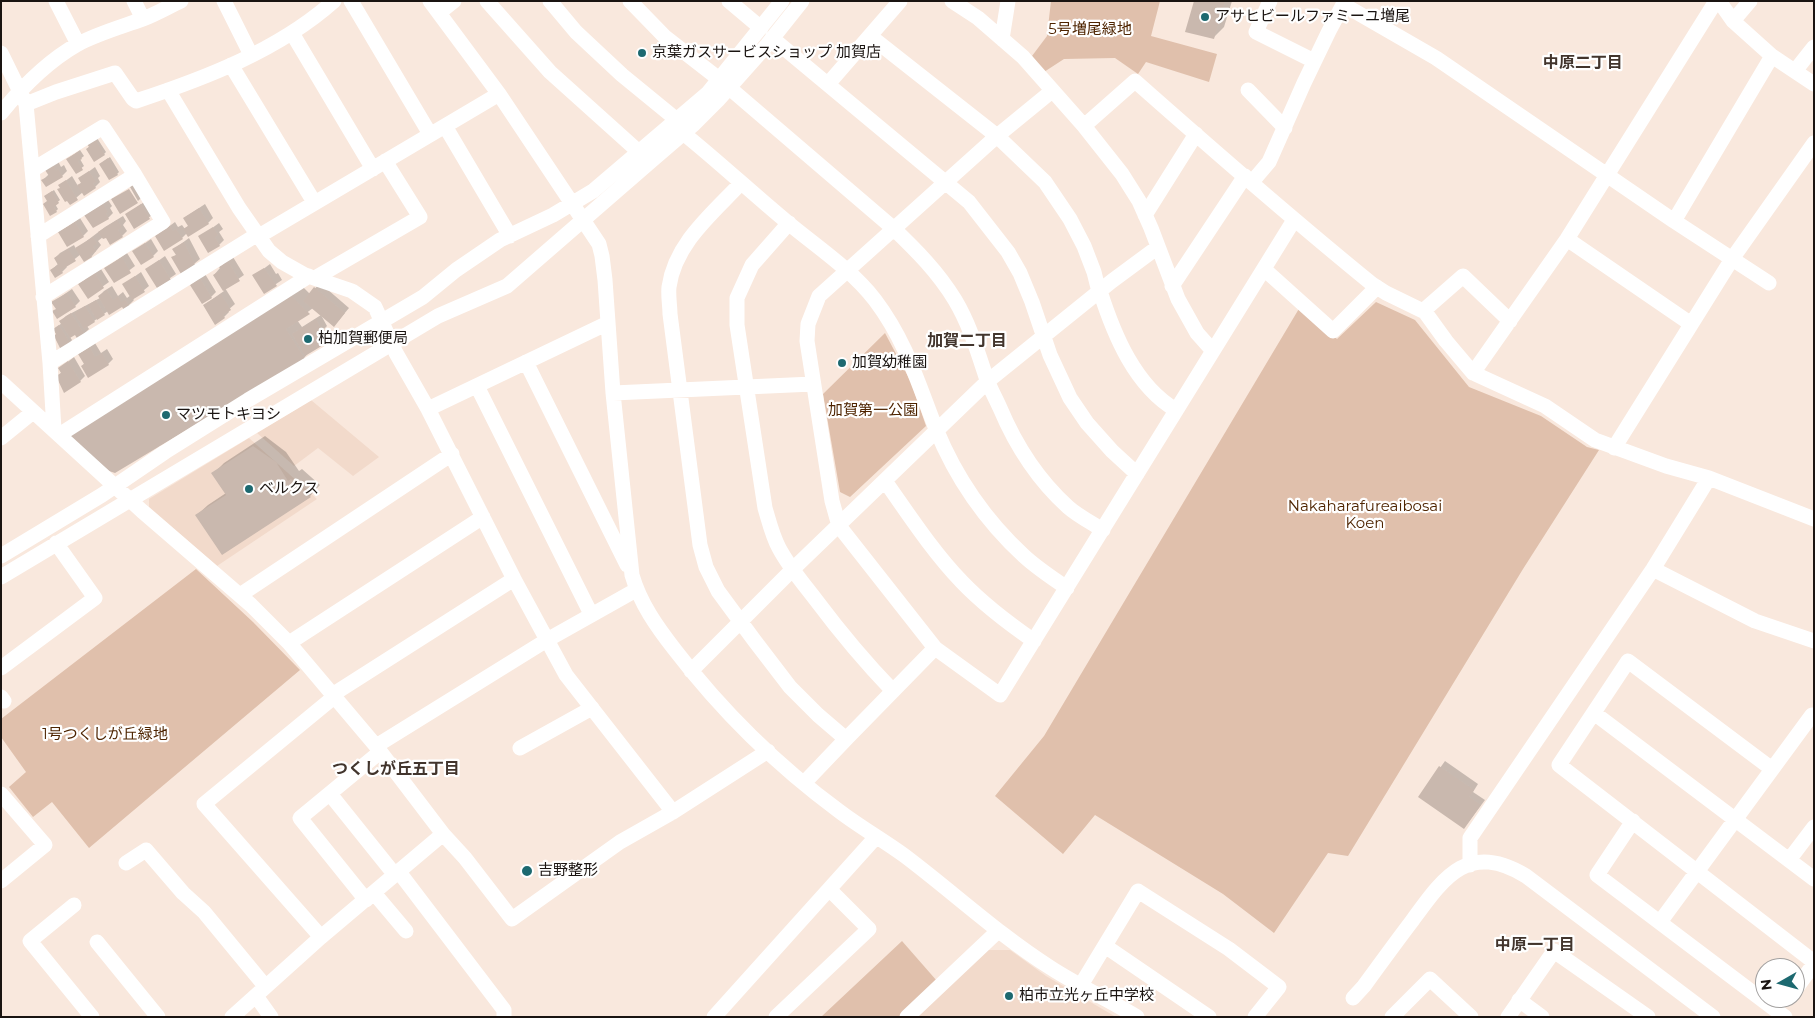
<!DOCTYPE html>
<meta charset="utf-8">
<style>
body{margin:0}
#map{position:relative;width:1815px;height:1018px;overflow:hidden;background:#f9e8dd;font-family:Montserrat,sans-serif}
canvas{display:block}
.frame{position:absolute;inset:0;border:2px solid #1a1411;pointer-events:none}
.north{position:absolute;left:1755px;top:958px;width:50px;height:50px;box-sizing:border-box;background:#fff;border:1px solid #a3a1a0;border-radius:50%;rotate:263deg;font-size:14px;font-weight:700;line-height:20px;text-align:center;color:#1a1411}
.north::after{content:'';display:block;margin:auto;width:18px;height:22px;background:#1d6970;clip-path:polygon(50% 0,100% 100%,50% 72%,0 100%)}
</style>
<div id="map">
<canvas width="1815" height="1018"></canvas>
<div class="frame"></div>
<div class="north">N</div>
</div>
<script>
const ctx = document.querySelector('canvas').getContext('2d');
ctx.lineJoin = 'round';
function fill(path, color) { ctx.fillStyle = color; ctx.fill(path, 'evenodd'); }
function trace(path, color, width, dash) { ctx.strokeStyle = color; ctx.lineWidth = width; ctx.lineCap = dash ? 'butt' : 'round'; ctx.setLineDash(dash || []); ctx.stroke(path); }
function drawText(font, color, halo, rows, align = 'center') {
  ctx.font = font + ' Montserrat,"Noto Sans JP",sans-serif'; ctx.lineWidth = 4.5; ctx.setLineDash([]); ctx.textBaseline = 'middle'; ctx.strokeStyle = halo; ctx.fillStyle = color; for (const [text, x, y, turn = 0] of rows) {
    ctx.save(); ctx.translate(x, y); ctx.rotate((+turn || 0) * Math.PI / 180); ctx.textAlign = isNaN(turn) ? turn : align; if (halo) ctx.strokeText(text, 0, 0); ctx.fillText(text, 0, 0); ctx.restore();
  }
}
fill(new Path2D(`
 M311,400L379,457L353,476L318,448L294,466L257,433Z
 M249,438L317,499L217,566L149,507V499Z
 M986,950H1010L1046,976L1116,1017H914Z`), '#f2dacb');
fill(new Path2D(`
 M1051,1H1160L1151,36L1217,54L1209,82L1146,62L1138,74L1115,58L1064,59L1044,72L1032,56L1047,36Z
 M1376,302L1415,320L1469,387L1541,416L1587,447L1599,450L1523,569L1348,856L1328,853L1274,933L1223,894L1095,815L1063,854L995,796L1044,736L1300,307L1337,339Z
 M885,333L911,382L926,426L850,497L840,492L823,394Z
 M196,569L253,622L300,670L89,848L52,802L33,817L9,787L26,772L1,737V719Z
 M902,941L937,981L899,1017H821Z`), '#e0c0ac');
fill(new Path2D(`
 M1195,1H1232L1224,27L1213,38Z
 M97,138L106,152L104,154L87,149Z
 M80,150L84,156L80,159L84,166L76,172L70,157Z
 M110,157L119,172L117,174L103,162Z
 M58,161L61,167L64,165L67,171L62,176L43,180L49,174L52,165Z
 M95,167L100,176L98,178L100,182L95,187L83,192L70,203L60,185L72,176L78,186L82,182L80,178Z
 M135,184L142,197L138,201L130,187Z
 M54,190L60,200L55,204L58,209L56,211L45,196Z
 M108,200L112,206L110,208L113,213L108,218L86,215Z
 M147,200L155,213L134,228L127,214Z
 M205,204L213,218L208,223L187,233L182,238L156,236L175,222L178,227L182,225L185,229L189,225L184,218Z
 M123,216L126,221L123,225L127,231L122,236L103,237L98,241L101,245L92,256L81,254L66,266L67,267L62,272L51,270L58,264L55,258L60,253L74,245L76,249L105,227Z
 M80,218L88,231L83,236L60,232Z
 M219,223L223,229L219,232L224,240L219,245L200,237Z
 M189,238L200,259L194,264L173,258L177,254L174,249Z
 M151,239L158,251L153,256L134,251Z
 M127,253L135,266L114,282L106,268Z
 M165,256L176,274L157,287L147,269Z
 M233,257L244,275L225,288L235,304L228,310L229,312L224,317L204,305L224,291L214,275L225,262Z
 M270,264L276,274L278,273L282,280L264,292L254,276Z
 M101,269L109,282L88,297L85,279Z
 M141,272L149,286L133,299L134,300L129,305H122L108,311L87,326L89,329L84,334L75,333L70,337L72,340L70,343L57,334L54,329L62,323L61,321L66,316L100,298L99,296L104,291L112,286L118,296L123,292L127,298L131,295L124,284Z
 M205,274L216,292L211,297L191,285Z
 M320,283L349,308L339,320L313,308L297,320L302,327L321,315L327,326L324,329L329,338L324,343L310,351L304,358L115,472L300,284L310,294Z
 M72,289L80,301L75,306L57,309L53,302Z
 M95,343L101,353L107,349L113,359L108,364L88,376L82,366L85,363L80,354Z
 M74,357L85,376L80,381L58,376L62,372L60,368Z
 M265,436L286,452L299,471L302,469L320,485L310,496L222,554L197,515L208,505L226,493L213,474L224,463Z
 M1445,761L1478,784L1473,792L1485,800L1464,828L1420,796Z`), '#0003');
fill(new Path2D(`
 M1194,1H1225L1214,39L1185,32Z
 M95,139L105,155L94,162L86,149L89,147L87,144Z
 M78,152L82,159L78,161L83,170L76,174L66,159Z
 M108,158L118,175L109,180L99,164Z
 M53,165L56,171L58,169L63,177L46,187L41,180L49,176L45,170Z
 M89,171L96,182L93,183L96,188L84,196L77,185L81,183L78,178Z
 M66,180L78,200L70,205L67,201L65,202L57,189L60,188L58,185Z
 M129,189L138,203L120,214L111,199Z
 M52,191L59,203L54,207L57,212L50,216L43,204L47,201L44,196Z
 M103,204L108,212L106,213L109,219L93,228L84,215Z
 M141,204L150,219L134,229L125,214Z
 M199,208L209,224L188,237L183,229L188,226L183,218Z
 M117,220L122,227L118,230L123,237L110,245L106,238L103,239L98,232Z
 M75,222L84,237L67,247L58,232Z
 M170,226L173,231L176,229L183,239L164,251L155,236Z
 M213,227L218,235L215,237L220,246L208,253L198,236Z
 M93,237L97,244L93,246L96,251L91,254L92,257L84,262L75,248Z
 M184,242L195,265L181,274L171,257L176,255L172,249Z
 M145,243L154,257L141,265L132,251Z
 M68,249L76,261L61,270L63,273L55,278L50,270L58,265L54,258Z
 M122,257L131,273L114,283L104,268Z
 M159,260L171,280L157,288L145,269Z
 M228,261L240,281L223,291L213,275L221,270L219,267Z
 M264,268L277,286L264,294L252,275Z
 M95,273L104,288L88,299L78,284Z
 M135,276L145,292L132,300L122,284Z
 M200,278L212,298L202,304L190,285Z
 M314,287L345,313L334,327L303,301Z
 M107,290L113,300L118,296L121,302L125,300L130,306L124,310L122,307L109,315L98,296Z
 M67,293L76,307L57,319L52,311L56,309L51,302Z
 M221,294L231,310L223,315L225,318L215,325L203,305Z
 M289,294L310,314L286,329L305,359L115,473L109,471L71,438V434Z
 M96,300L105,315L97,320L88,305Z
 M85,306L95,322L84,329L74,313Z
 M71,313L85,335L78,340L75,335L70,338L59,321Z
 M316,319L323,332L319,334L325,344L305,356L292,334Z
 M59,325L71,344L61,350L54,336L56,334L53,329Z
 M90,347L95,357L102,353L109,365L88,378L81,366L84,364L78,354Z
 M68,361L81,382L64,393L56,376L61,373L58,368Z
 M253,446L276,462L288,481L291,479L311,497L222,555L195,515L226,495L211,473Z
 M1439,766L1474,790L1469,797L1481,805L1464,829L1418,797Z`), '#c9b8ae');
trace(new Path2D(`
 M56,1L78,44
 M134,1L143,19
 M224,1L251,55
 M351,1L430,134
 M430,1L499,94L599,244L602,256L605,280L613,393L632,575C640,603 657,627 675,650C721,710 778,766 839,811C860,827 883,840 905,856C954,893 999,935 1051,968C1079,986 1109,1000 1137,1017
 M487,1L550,72L639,152
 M550,1L576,32L622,75L677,120
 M630,1L665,37L719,79L893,228C916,250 938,272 955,300C970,325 978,353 987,380C991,390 996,399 1000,408C1016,446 1037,479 1068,507C1078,516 1092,523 1103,530
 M729,1L761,28
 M952,1L978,18L1023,57L1084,126L1122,174L1139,201L1151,228L1178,299L1197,333L1213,351
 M1270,1L1256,32L1314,61
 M1719,1L1733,21L1772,56L1814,84
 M1344,5L1436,58L1674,221L1769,283
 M439,13L454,1
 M1733,21L1750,1
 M292,33L373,169
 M870,36L997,136L1045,182L1070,219L1084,246L1094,272L1099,292
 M772,38L969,202L1008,252L1020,273L1032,302L1050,355L1070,398L1087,423L1112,451L1137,474
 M1002,39L1008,1
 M1,53L26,104L50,363L54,430
 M231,65L314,202
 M1795,71L1814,47
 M828,84L900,1
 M168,90L239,208L269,251L282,262L305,275L352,291L375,307L396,353L428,409L514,579L566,675L673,812
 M1248,90L1285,128
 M1052,91L997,136L819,296L808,324L807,341L832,501L839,526L935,648L1000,695L1294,220
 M26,104L56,92L115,73L133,99L136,101C206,78 279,50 334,1
 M1,113C23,86 48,61 78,44C99,33 121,27 143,19C156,14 168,7 181,1
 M445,126L510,236
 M1084,126L1135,81C1213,150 1291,218 1372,284L1386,293L1425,312L1446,341L1473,373L1545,406L1595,440L1666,466L1709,478L1814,519
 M683,133C719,162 752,193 787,222C817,247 851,269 875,300C906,341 918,383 936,429C956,478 986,521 1024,556C1037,568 1052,578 1067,588
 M32,170L103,127L135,175L163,222L43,297
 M1252,182L1269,162L1304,83L1329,31L1345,1
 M741,183C713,213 675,243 669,287C668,296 670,306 670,314L700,545L706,567L718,591L754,640L790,687L818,715L846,739L935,648
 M1145,215L1196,134
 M1674,221L1772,56
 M789,223L752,265L737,298V325L765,508C769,521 772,535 779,548C789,567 803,583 816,600C840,632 865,662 893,691
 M38,236L135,175
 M259,236L499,94
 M1567,239L1691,324
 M1264,269L1333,331L1377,287
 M315,278L420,217L385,161
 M1172,286L1245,176
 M1100,291C1114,335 1135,386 1176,410
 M1423,311L1463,276L1510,321
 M526,362L627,565
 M50,363L258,234
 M1473,373L1567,239L1716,1
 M1,382L142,511L251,605L289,643L376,746L443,834L465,858L512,919L620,842L673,812L768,751
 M477,386L591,614
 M613,393L813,384
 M428,409L608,323
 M59,435L309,276
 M1,438L33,412
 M1614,448L1732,259L1814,143
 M885,481C909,515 933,552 962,582C984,605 1008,623 1034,641
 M1,556L102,495L165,452L248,400L423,297L456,270L500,240L553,215L593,191L708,93L782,1
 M1653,569L1755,621L1814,641
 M1,577L438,316L507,286L651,161L694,124L718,100L767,45L802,1
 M240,595L452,454
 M289,643L483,517
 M1,668L95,598L56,543
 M691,671L793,569L988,381L1112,281L1158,247
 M332,695L514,579
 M1,697L4,701
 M1594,713L1814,879
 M376,746L547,640L636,590
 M520,748L592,708
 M1772,769L1628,661L1559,765L1814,962
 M804,783L846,739
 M1,794L45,845L1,881
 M330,794L395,875
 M1633,821L1597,875L1785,1017
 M1789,860L1814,827
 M126,863L146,850L183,893L204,912L265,986
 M1470,865V838L1653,569L1709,478
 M399,872L504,1010V1017
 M374,893L406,931
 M366,900L300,818L380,752
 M74,905L30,941L92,1017
 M1660,922L1812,715L1814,716
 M321,937L204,804L334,697
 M97,942L158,1017
 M1105,946L1209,1017
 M1081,985L1138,891L1229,949L1279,987L1255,1017
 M1795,990L1814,964
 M256,996L271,1017
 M1353,998L1364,986C1380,964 1396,942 1412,921C1444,877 1468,841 1526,876L1713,1017
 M1519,1000L1542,1017
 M232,1017L321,937L443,834
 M714,1017L876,837
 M776,1017L869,929L830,890
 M907,1017L998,931
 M1392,1017L1430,979L1471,1017
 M1508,1017L1554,951L1648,1017`), '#fff', 15);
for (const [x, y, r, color] of [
 [1205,17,5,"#1d6970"],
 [642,53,5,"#1d6970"],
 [308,339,5,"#1d6970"],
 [842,363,5,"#1d6970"],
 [166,415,5,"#1d6970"],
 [249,489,5,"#1d6970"],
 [527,871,6,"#1d6970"],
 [1009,996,5,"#1d6970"]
]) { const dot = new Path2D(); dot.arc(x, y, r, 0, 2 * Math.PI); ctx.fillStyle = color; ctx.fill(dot); trace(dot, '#fff', 2); }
drawText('15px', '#1a1411', '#fff', [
 ["アサヒビールファミーユ増尾",1215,17],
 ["京葉ガスサービスショップ 加賀店",652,53],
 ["柏加賀郵便局",318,339],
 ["加賀幼稚園",852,363],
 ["マツモトキヨシ",176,415],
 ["ベルクス",259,489],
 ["吉野整形",538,871],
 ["柏市立光ヶ丘中学校",1019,996]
], 'left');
drawText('15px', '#4e2400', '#fff', [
 ["5号増尾緑地",1090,30],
 ["加賀第一公園",873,411],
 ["Nakaharafureaibosai",1365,507],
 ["Koen",1365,524],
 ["1号つくしが丘緑地",105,735]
]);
drawText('bold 16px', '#42352d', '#fff', [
 ["中原二丁目",1583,63],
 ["加賀二丁目",967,341],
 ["つくしが丘五丁目",396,769],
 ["中原一丁目",1535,945]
]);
</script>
